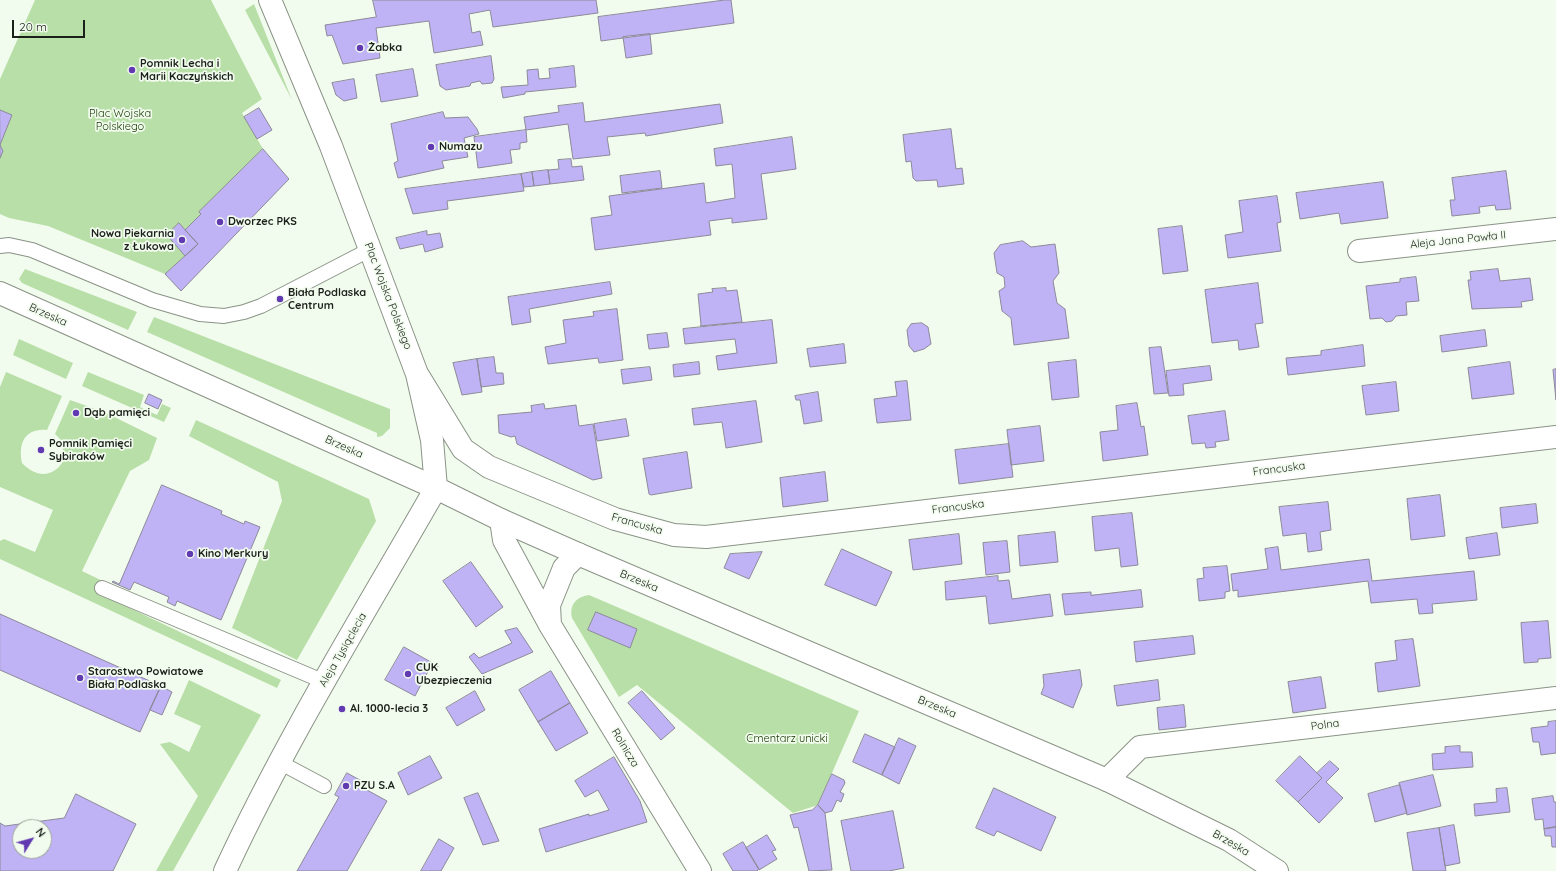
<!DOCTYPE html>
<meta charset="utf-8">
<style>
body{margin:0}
#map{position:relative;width:1556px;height:871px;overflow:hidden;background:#f2fcee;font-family:Quicksand,sans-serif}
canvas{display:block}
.north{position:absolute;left:12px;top:819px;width:40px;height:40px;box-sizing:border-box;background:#f2fcee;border:1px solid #9ca49a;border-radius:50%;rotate:53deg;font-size:11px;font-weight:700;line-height:16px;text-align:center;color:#1c201b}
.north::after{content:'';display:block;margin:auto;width:14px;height:18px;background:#6139b1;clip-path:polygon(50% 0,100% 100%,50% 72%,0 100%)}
.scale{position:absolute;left:12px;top:20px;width:73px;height:18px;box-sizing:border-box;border:2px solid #1c201b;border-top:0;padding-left:5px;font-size:12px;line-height:14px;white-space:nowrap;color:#1c201b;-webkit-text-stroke:3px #f2fcee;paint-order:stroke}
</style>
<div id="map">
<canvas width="1556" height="871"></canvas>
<div class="north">N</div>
<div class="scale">20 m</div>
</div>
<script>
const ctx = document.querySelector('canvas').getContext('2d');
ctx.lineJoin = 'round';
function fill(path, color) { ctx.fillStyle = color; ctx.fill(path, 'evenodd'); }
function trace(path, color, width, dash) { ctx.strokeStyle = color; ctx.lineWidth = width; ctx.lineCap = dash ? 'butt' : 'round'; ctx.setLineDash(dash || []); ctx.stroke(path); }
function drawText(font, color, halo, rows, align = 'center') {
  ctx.font = font + ' Quicksand,sans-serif'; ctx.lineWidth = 3.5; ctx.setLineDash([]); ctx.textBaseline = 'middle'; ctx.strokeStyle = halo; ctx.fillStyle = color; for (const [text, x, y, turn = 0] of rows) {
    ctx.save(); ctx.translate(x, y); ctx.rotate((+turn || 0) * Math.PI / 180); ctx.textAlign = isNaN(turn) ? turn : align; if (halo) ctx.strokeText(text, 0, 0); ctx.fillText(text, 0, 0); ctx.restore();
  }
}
fill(new Path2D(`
 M35,0H211L262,99L242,113L263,149L200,212L201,214L198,244L165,274L48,226L9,218L0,214V79Z
 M254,4L292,100L245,10Z
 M25,269L137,312L128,330L22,283L19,279Z
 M154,317L390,409V428L382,436L377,437V433L147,332Z
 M19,339L73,363L66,379L13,355Z
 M6,372L62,396L47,430C25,428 18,443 22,463C35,477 53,479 64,460L62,441L55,434L70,400L104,412L157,438L149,460L130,471L82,571L113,586L119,603L281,680L277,688L0,559V541L4,539L35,552L53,510L0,487V387Z
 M88,372L144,395L140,407L157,415L162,404L171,408L164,422L82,386Z
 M196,420L369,499L376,521L297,660L232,628L282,501L278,482L189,436Z
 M589,595L859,711L818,805L793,813L637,685L619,697L572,618C569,605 576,597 589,595Z
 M189,680L261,715L173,871H156L198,796L160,744L170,742L189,752L201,726L174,714Z`), '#b8dfa7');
const building = new Path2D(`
 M373,0H596L598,13L493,27L490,10L469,14L472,33L480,31L483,45L434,53L429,21L376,28L380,58L343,64L332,35L327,36L325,25L376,17Z
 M725,0H731L734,23L601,41L598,17Z
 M650,34L652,54L626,58L623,37Z
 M491,56L494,79L492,83L482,84L480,81L471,83L470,86L446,90L440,86L436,65Z
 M574,66L576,87L525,92V94L503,98L501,87L528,85L527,70L538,69L539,79L550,78L549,69Z
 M413,69L418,96L381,102L376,75Z
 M354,79L357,98L344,101L336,95L332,83Z
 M583,103L585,122L720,104L723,123L646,136L645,133L607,137L610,155L573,159L568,124L526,130L524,117L559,112L558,106Z
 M259,108L272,130L257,139L244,117Z
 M0,110L12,115L0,145L3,151L0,158Z
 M443,112L445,118L468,117L477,129L479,134L464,138L468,157L442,161L444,168L398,178L394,163L398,161L391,124Z
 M951,129L956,169L962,168L964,184L938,187L937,180L916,181L913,178L911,161L906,162L903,135Z
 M526,130L527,142L520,143V149L510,150L512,163L478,168L474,137Z
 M792,137L796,169L761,174L767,219L732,223V218L709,221L711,235L595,250L591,218L612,215L609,196L704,183L706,203L735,198L732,164L716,166L714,149Z
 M263,149L289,179L181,291L165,274L198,244L185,230L201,214L199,212Z
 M571,159L572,167L582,166L584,180L550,184L548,170L559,169L558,160Z
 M548,170L550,184L534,186L532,172Z
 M660,171L662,188L622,193L620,176Z
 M1506,171L1511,209L1496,210L1495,205L1479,207L1480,213L1452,216L1450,200H1455L1452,178Z
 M532,172L534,186L524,187L521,174Z
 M521,174L524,191L447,201L448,209L413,214L405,189Z
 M1383,182L1388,218L1341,224L1339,213L1300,219L1296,193Z
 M1277,196L1281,222L1277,223L1281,251L1228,258L1225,235L1243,232L1239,201Z
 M179,223L198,244L185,256L167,235Z
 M1182,226L1188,271L1163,274L1158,229Z
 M427,231V235L440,233L443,247L425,252L423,244L400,249L396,238Z
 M1023,241L1031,247L1055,244L1059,273L1053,281L1057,303L1065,309L1069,338L1014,345L1011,318L1002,311L999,291L1005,287L1004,277L997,273L994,253L1000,245Z
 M1498,269L1500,281L1530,278L1533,300L1521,302L1522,307L1472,309L1468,280H1471L1470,272Z
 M1416,277L1419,301L1406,302L1407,315L1396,316L1392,321L1386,322L1382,318L1370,319L1366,286L1400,282V279Z
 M610,282L612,294L529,309L531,322L512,325L508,297Z
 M1258,283L1263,323L1255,324L1259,347L1239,350L1238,340L1212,343L1205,290Z
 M726,288V291L737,290L742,322L700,326L701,325L698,294L713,292L712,289Z
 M617,309L623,360L599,363L598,358L548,364L545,347L566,343L563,320L594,316L593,312Z
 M772,320L777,363L718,370L716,356L737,353L735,339L685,344L683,329Z
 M922,323L928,327L931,344L924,349L914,352L909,346L907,330L911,324Z
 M1485,330L1487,346L1442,352L1440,336Z
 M667,333L669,347L649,349L647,335Z
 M844,344L846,363L810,367L807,349Z
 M1363,345L1365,366L1288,375L1286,358L1321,355V351Z
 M1161,347L1168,393L1154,394L1149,348Z
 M494,357L496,373H503L504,384L481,387L477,359Z
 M477,359L482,392L462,395L453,363Z
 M1076,360L1079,397L1052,400L1048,363Z
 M699,362L700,374L674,377L673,365Z
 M1510,362L1514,394L1472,399L1468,368Z
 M1210,366L1212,380L1183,384L1184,395L1169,396L1166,371Z
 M650,367L652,380L623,384L621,370Z
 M1556,369V400L1553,370Z
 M907,381L911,420L877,423L874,399L897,396L895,382Z
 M1396,382L1399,411L1366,415L1362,386Z
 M818,392L822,421L804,424L800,400H796L795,396Z
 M149,394L162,400L158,409L145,403Z
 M756,401L762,442L726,448L722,422L694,425L692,409Z
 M1137,403L1141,427L1144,426L1148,455L1103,461L1100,432L1118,430L1116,406Z
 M544,404L545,409L576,405L579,426L593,424L602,478L593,480L517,444L515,436L511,437L499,433L498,415L532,412L531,406Z
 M1225,411L1229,440L1215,442L1216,447L1206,448L1205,443L1192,444L1188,416Z
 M626,419L629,436L597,441L594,424Z
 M1040,426L1044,461L1011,465L1007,430Z
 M1009,444L1013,477L959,484L955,450Z
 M687,452L692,488L651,495L649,494L643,459Z
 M825,472L828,501L783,507L780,478Z
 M162,485L222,511L221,514L244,524L245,521L260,527L221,620L177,601L175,606L167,602L169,597L134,582L130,590L112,582L113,581L119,584Z
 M1440,495L1445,536L1411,540L1407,499Z
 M1328,502L1331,530L1320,532L1322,550L1308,552L1306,533L1283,536L1279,507Z
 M1536,504L1538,523L1502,528L1500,508Z
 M1132,513L1138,565L1121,567L1119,548L1095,551L1092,517Z
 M1055,532L1058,562L1020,566L1018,536Z
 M1497,533L1500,555L1469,559L1466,538Z
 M959,534L962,564L913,570L909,540Z
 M1007,541L1010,572L986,575L983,543Z
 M1278,547L1281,570L1369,559L1372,581L1474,571L1477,600L1432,604L1433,613L1419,614L1417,599L1371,603L1368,581L1238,597V590L1233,591L1231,574L1268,569L1265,549Z
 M842,549L892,572L876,606L825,585Z
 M762,552L749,579L724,568L730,554Z
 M471,562L503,607L476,627L443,581Z
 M1227,566L1230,591L1225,592V598L1199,601L1197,579L1204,578L1203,568Z
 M998,576V581L1009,580L1012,599L1050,594L1053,616L989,624L986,596L946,600L945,582Z
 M1141,590L1143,607L1065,615L1062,594L1091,592V595Z
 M596,612L637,629L630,648L588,630Z
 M0,614L161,686L140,732L0,670Z
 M1548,621L1551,658L1538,659V662L1524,663L1521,623Z
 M517,628L533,652L482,674L469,657L474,653L479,658L512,643L505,631Z
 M1193,636L1195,654L1136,662L1134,642Z
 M1413,639L1420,686L1378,692L1375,663L1397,660L1395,641Z
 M404,647L438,666L437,669L431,666L415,696L385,680Z
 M1080,670L1082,685L1073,708L1041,694L1044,686L1043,675Z
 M551,671L570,703L538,722L519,690Z
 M1321,677L1326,708L1293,713L1288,682Z
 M1158,680L1160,700L1117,706L1114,686Z
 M161,686L172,692L162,715L150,710Z
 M475,691L485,710L457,726L446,708Z
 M642,691L675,728L661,740L628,703Z
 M570,703L588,733L556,751L538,722Z
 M1184,705L1186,727L1159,730L1157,708Z
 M1556,721V753L1541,755L1539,742H1533L1531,728L1548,726V722Z
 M865,734L895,747L882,775L853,762Z
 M899,738L916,746L899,784L882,775Z
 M1460,746V752H1472L1473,767L1433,770L1432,754L1445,753V747Z
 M430,756L442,778L408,795L398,773Z
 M1300,756L1322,778L1298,802L1276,781Z
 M614,757L640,801L647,822L546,852L539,829L589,814V816L609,810L598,790L585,797L575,781Z
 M1330,761L1339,769L1326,782L1343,798L1319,823L1298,802L1322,778L1317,773Z
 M347,773L369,785L367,790L387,801L347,871H297L339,797L335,795Z
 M832,774L844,780L845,783L840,792L844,794L841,802L837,800L832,811L825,813L818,805Z
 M1433,775L1441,806L1407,815L1399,783Z
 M1400,785L1407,813L1375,822L1368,794Z
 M994,788L1056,817L1041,851L997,831L994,836L976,828Z
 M1507,788L1510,812L1475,816L1474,804L1497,802L1496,789Z
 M478,793L499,841L483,845L464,798Z
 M76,794L136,824L113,871H0V823L5,826L64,818ZM20,827H44V851H20Z
 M1553,796L1554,802H1556V827L1544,829L1543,819L1535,820L1532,799Z
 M818,805L825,813L832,870L809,871L798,827L794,828L790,815L812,810Z
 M893,811L904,868L889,871H851L841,821Z
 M1454,825L1460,863L1445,866L1439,828Z
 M1556,827V847H1552L1551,836H1545L1544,829Z
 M1439,828L1446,871H1413L1407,833Z
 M767,835L776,850L772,851L777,859L759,870L746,848Z
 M439,839L454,848L441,871H421Z
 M743,842L759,869L757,871H733L723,854Z`);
fill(building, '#bfb2f5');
trace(building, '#8c8a99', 1);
const service = new Path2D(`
 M0,246L9,245L32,250L152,300L200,314L224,316L244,312L261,306L371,249
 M102,588L325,682
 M279,762L324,786`);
const minor = new Path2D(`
 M1359,251L1556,229
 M0,293L436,488
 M419,377L463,449L489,467L615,519L674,535L706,537L1556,437
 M501,520L504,540L550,625L700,871
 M550,625L549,605L564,568L578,554
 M1107,780L1140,747L1556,698`);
const tertiary = new Path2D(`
 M270,0L331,146L417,374L432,440L436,488
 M436,488L501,520L578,554L1107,780L1229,840L1277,871
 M225,871C286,739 364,614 436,488`);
trace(service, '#8a9386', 16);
trace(minor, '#8a9386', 24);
trace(tertiary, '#8a9386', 24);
trace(service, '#fff', 14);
trace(minor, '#fff', 22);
trace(tertiary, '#fff', 22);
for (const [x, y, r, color] of [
 [360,48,4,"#6139b1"],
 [132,70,4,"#6139b1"],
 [431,147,4,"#6139b1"],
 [220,222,4,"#6139b1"],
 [182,240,4,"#6139b1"],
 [280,299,4,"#6139b1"],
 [76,413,4,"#6139b1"],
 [41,450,4,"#6139b1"],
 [190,554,4,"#6139b1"],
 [408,674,4,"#6139b1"],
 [80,678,4,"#6139b1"],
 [342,709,4,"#6139b1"],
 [346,786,4,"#6139b1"]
]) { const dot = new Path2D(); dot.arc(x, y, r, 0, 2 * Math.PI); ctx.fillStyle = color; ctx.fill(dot); trace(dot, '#f2fcee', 1.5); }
drawText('bold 11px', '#1c201b', '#f2fcee', [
 ["Żabka",368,48],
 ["Pomnik Lecha i",140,64],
 ["Marii Kaczyńskich",140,77],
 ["Numazu",439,147],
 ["Dworzec PKS",228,222],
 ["Nowa Piekarnia",174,234,"right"],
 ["z Łukowa",174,247,"right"],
 ["Biała Podlaska",288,293],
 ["Centrum",288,306],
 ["Dąb pamięci",84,413],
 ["Pomnik Pamięci",49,444],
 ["Sybiraków",49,457],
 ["Kino Merkury",198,554],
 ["CUK",416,668],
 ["Ubezpieczenia",416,681],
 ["Starostwo Powiatowe",88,672],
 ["Biała Podlaska",88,685],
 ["Al. 1000-lecia 3",350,709],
 ["PZU S.A",354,786]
], 'left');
drawText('11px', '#163701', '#f2fcee', [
 ["Plac Wojska",120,114],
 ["Polskiego",120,127],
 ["Cmentarz unicki",787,739]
]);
drawText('11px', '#1c201b', '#f2fcee', [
 ["Aleja Jana Pawła II",1458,240,-6],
 ["Plac Wojska Polskiego",388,296,69],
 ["Brzeska",48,315,24],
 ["Brzeska",344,447,24],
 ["Francuska",1279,469,-7],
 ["Francuska",958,507,-7],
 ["Francuska",637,524,16],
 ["Brzeska",639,581,23],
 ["Aleja Tysiąclecia",343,650,-60],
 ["Brzeska",937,707,23],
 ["Polna",1325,725,-7],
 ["Rolnicza",625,748,59],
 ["Brzeska",1231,843,30]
]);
</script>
